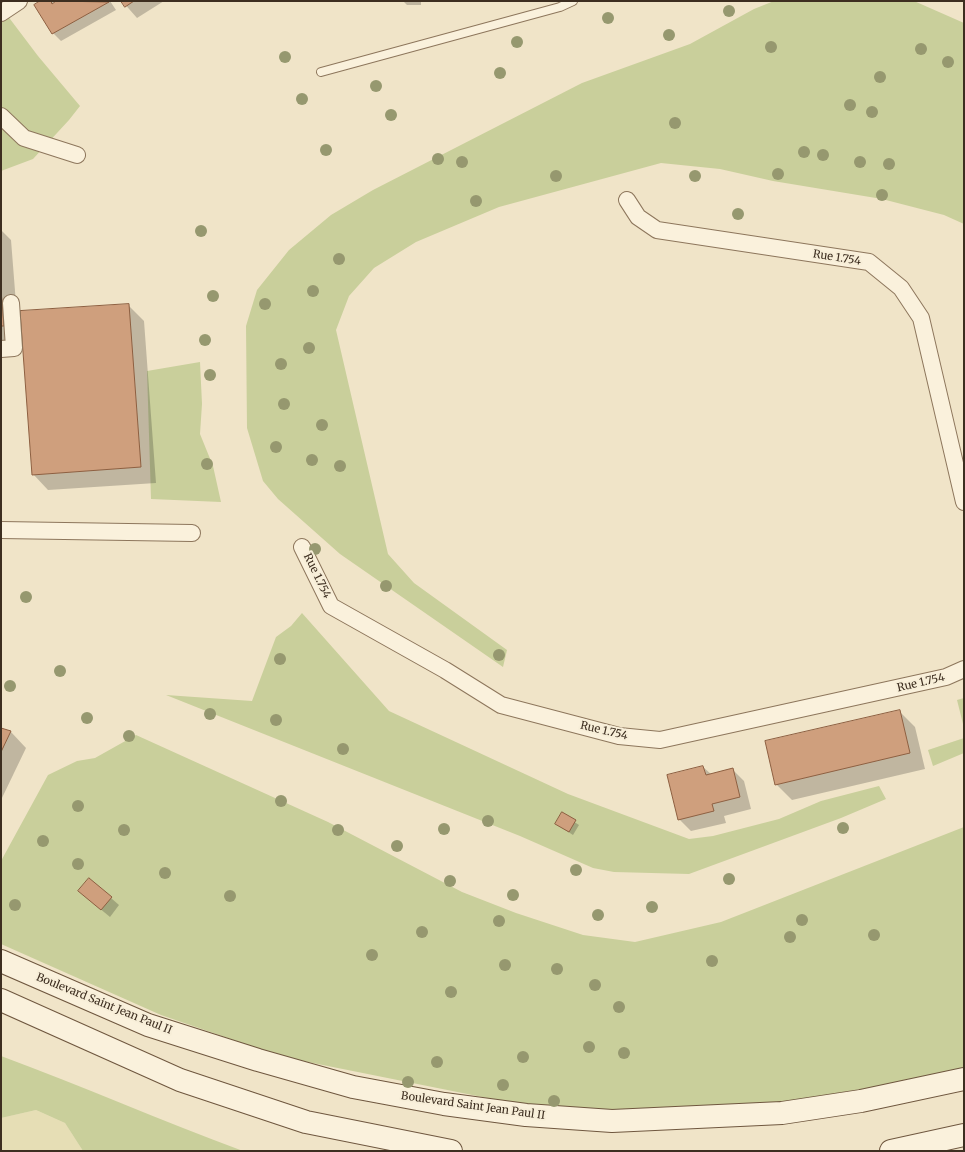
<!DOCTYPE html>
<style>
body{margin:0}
#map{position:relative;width:965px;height:1152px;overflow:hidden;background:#f0e4c8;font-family:Merriweather,serif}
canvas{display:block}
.frame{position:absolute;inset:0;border:2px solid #3d2e20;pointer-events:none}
</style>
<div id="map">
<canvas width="965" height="1152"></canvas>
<div class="frame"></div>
</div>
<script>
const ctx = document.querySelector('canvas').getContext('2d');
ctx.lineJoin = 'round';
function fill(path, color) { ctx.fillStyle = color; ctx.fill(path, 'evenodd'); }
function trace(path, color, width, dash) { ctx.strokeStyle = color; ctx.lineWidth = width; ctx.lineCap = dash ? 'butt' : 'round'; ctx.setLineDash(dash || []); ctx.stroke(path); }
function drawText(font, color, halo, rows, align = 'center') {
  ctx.font = font + ' Merriweather,serif'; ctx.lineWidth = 4; ctx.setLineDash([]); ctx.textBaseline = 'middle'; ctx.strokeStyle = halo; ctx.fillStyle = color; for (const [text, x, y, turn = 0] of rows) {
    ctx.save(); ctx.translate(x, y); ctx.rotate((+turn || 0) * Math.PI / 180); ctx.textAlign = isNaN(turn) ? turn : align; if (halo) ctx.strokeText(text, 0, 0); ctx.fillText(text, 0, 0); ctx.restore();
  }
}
fill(new Path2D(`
 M36,1110L65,1123L83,1151H1V1118Z`), '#e6deb5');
fill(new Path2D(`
 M774,1H914L964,23V224L944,215L882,199L773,181L720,169L661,163L499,207L416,242L374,268L349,296L336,330L388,554L414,583L507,650L503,667L340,554L278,499L263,481L247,428L246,326L257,290L289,250L331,215L373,190L582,83L690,44L754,9Z
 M7,15L38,56L80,106L69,120L33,159L1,171V21Z
 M200,362L202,404L200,434L213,466L221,502L151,499L147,371Z
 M302,613L389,711L568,794L689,839L713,836L779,819L821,801L879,786L886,799L841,818L689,874L614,872L593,868L520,836L166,695L252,701L276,637L291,626Z
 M964,698V728L957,700Z
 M136,735L328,822L462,892L516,913L583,935L635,942L721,922L964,827V1069L949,1074L768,1105L630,1111L537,1108L283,1057L161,1015L1,944V861L48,775L77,761L95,758Z
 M964,738V753L933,766L928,750Z
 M1,1056C82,1086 162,1121 243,1151H83L65,1123L36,1110L1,1118Z`), '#c9cf9b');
fill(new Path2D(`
 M41,1H52L54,4L58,1H110L116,10L61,41L53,33L35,5Z
 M122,1H164L137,18Z
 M403,1H421V5H407Z
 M1,230L11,240L19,342L1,343Z
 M128,305L144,321L156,483L48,490L33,474Z
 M899,711L915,727L925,769L792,800L776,784Z
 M1,729L11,732L26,748L1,800Z
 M703,767L711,774L732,769L744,781L751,809L724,816L726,823L691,831L679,819Z
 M562,814L579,825L573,835L556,824Z
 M87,898H111L119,905L110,917Z`), '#0003');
const building = new Path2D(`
 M40,1H51L52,4L56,1L109,2L52,34L34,5Z
 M121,1H134L125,7Z
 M1,290L4,326H1Z
 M129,304L141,467L32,475L20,311Z
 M900,710L910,753L775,785L765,741Z
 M1,728L11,731L1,752Z
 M703,766L706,775L733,768L740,797L712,804L714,811L678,820L667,775Z
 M562,812L576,820L569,832L555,824Z
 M89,878L112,897L101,910L78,891Z`);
fill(building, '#cf9f7d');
trace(building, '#8d5f41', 1);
const lane = new Path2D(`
 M321,72L560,7L573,1`);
const street = new Path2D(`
 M1,13L19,1
 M1,116L24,138L77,155
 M627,200L638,217L657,230L869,262L901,288L921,318L964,502
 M1,349L14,348L11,303
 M1,530L192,533
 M302,547L331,606L445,670L501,705L619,736L660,740L946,677L964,669`);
const secondary = new Path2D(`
 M1,961L148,1025L258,1060L353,1087L444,1104L526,1115L612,1121L782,1113L861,1101L964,1079
 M1,1000L180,1080L306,1122L451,1151
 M891,1151L964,1135`);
trace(lane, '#8d765c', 10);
trace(street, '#8d765c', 18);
trace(secondary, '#6f573f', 24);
trace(lane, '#faf1dc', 8);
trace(street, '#faf1dc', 16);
trace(secondary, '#faf1dc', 22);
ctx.fillStyle = '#96986f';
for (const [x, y] of [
 [729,11],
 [608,18],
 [669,35],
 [517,42],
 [771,47],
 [921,49],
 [285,57],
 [948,62],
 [500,73],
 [880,77],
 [376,86],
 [302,99],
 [850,105],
 [872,112],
 [391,115],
 [675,123],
 [326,150],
 [804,152],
 [823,155],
 [438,159],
 [462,162],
 [860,162],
 [889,164],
 [778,174],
 [556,176],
 [695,176],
 [882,195],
 [476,201],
 [738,214],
 [201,231],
 [339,259],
 [313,291],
 [213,296],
 [265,304],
 [205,340],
 [309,348],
 [281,364],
 [210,375],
 [284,404],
 [322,425],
 [276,447],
 [312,460],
 [207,464],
 [340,466],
 [315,549],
 [386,586],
 [26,597],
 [499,655],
 [280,659],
 [60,671],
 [10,686],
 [210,714],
 [87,718],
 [276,720],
 [129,736],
 [343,749],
 [281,801],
 [78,806],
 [488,821],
 [843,828],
 [444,829],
 [124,830],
 [338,830],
 [43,841],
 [397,846],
 [78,864],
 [576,870],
 [165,873],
 [729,879],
 [450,881],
 [513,895],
 [230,896],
 [15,905],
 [652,907],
 [598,915],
 [802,920],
 [499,921],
 [422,932],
 [874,935],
 [790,937],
 [372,955],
 [712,961],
 [505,965],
 [557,969],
 [595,985],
 [451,992],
 [619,1007],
 [589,1047],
 [624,1053],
 [523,1057],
 [437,1062],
 [408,1082],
 [503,1085],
 [554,1101]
]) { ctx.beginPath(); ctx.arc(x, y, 6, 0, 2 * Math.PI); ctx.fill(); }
drawText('11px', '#3d2e20', '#f7eed8', [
 ["Rue 1.754",837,258,9],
 ["Rue 1.754",317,576,64],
 ["Rue 1.754",921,683,-13],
 ["Rue 1.754",604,731,13],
 ["Boulevard Saint Jean Paul II",104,1004,22],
 ["Boulevard Saint Jean Paul II",473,1106,8]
]);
</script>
